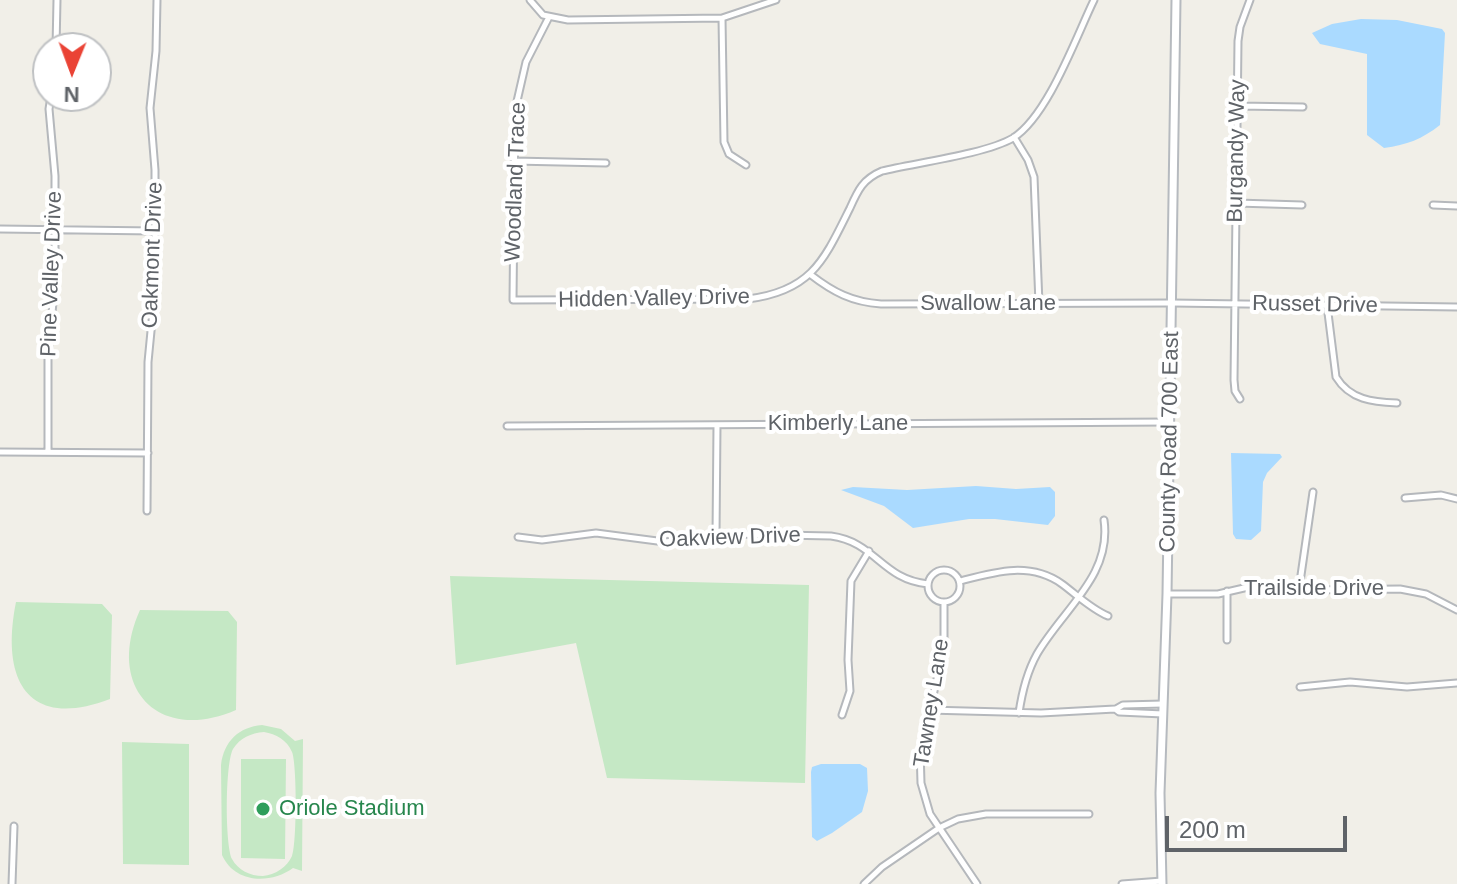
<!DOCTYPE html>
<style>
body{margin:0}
#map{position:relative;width:1457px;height:884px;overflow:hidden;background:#f1efe8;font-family:Helvetica,sans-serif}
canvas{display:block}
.north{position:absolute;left:32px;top:32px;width:80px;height:80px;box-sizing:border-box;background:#fff;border:2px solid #bfc1c3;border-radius:50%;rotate:181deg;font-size:22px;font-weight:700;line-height:32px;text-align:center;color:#5f6368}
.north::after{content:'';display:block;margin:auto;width:28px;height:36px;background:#ea4335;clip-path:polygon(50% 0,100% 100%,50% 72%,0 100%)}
.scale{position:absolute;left:1165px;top:816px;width:182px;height:36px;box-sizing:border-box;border:4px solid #5f6368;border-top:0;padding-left:10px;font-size:24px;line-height:28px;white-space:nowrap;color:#5f6368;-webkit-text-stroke:6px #fff;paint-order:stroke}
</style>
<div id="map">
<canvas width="1457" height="884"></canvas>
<div class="north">N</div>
<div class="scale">200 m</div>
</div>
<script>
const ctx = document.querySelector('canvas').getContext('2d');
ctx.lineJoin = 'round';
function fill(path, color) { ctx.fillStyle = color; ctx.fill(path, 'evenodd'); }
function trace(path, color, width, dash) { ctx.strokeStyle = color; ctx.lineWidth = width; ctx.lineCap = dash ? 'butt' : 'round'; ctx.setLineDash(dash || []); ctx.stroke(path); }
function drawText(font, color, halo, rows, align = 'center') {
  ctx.font = font + ' Helvetica,sans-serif'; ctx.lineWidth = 8; ctx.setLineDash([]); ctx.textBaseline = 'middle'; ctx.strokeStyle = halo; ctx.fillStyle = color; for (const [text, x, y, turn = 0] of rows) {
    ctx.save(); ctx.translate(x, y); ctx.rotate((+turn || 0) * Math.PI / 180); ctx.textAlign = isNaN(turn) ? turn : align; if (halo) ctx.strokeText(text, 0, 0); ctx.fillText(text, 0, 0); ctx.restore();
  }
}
fill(new Path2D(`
 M450,576L809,585L805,783L607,778L576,643L456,665Z
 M16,602L102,604L112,615L110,699C29,730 0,682 16,602Z
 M140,610L228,611L237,622L236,710C158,744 105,687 140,610Z
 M262,725L281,729L295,741L303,739L302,871L293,868C271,884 235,884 222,855L221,765C224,741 239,727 262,725ZM264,732C276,734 287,740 292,752C297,764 297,844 292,856C287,867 275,875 263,876C250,876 238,870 232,859C225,844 225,764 233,749C240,738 251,733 264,732Z
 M122,742L189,744V865L123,864Z
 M241,759H286L285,859L241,858Z`), '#c5e8c5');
fill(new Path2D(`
 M1361,19L1397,20L1442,29L1445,33L1440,125C1422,139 1407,145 1384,148L1367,135V54L1320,44L1312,33L1332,24Z
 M1231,453L1280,454L1282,457L1267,473L1263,482L1261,531L1251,540L1236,539L1233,534Z
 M976,486L1016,489L1050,487L1055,492V516L1048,525L995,519H969L913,528L884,506L841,490L853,487L907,490Z
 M821,764H860L867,768L868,791L862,812L832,833L817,841L812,837L811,772L812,767Z`), '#aadaff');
const street = new Path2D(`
 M530,0L543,15L568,20L722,18L776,0
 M549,17L526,62L515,110L513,300L748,299C812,291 824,260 850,208C858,190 863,179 882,171C915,163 986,154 1013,138C1048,116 1076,37 1094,0
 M722,18L724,142L729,154L746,165
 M56,48L57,0
 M1238,106L1303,107
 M1014,137L1028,160L1034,177L1039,304
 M514,161L606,163
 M1237,203L1302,205
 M1433,205L1457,206
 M0,229L155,231
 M811,275C833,292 852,302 881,304L1172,303L1457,307
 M1327,305L1336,377C1350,400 1373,402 1397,403
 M1240,399L1235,391L1234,380L1238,41L1240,27L1250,0
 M507,426L1170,422
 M0,452L148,453
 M48,452V354L55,282V176L49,109L51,96
 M1405,498L1441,495L1457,499
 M147,511L148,362L155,290V170L150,108L156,51L157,0
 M716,536L717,425
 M518,537L542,540L596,533L665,542L733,534L831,536C876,542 881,579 928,584
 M928 586a16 16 0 1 1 32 0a16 16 0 1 1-32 0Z
 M960,581C994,572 1030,561 1062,584C1077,595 1091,609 1108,616
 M1299,589L1313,492
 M1227,591V640
 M1167,594H1218L1257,585L1309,590L1400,589L1426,594L1457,610
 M944,602V650L920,749L921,783L930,814L977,884
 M1300,687L1350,682L1407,687L1457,683
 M1116,709L1123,705L1163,704
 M928,710L1041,713L1115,709L1119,712L1163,714
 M1019,713C1022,692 1027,672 1037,654C1063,609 1112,576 1104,520
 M842,715L850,691L848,660L851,581L869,551
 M12,884L14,826
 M864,884L882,867L939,828L958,819L986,814H1089
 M1122,884L1162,881`);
const secondary = new Path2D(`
 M1162,884L1160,793L1167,594L1176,0`);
trace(street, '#b5b8bc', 9);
trace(secondary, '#b6babf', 11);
trace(street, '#fff', 5);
trace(secondary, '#fff', 7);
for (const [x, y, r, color] of [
 [263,809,8,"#2e9e5b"]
]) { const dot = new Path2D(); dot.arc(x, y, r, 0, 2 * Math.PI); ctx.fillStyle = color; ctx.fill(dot); trace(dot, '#fff', 3); }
drawText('22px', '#5f6368', '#fff', [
 ["Burgandy Way",1237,151,-89],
 ["Woodland Trace",516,182,-88],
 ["Oakmont Drive",153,255,-88],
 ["Pine Valley Drive",52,274,-88],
 ["Hidden Valley Drive",654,299,-1],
 ["Swallow Lane",988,304],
 ["Russet Drive",1315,305,1],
 ["Kimberly Lane",838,424],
 ["County Road 700 East",1170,442,-89],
 ["Oakview Drive",730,538,-2],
 ["Trailside Drive",1314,589],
 ["Tawney Lane",932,703,-81]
]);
drawText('22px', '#27864d', '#fff', [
 ["Oriole Stadium",279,809]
], 'left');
</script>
